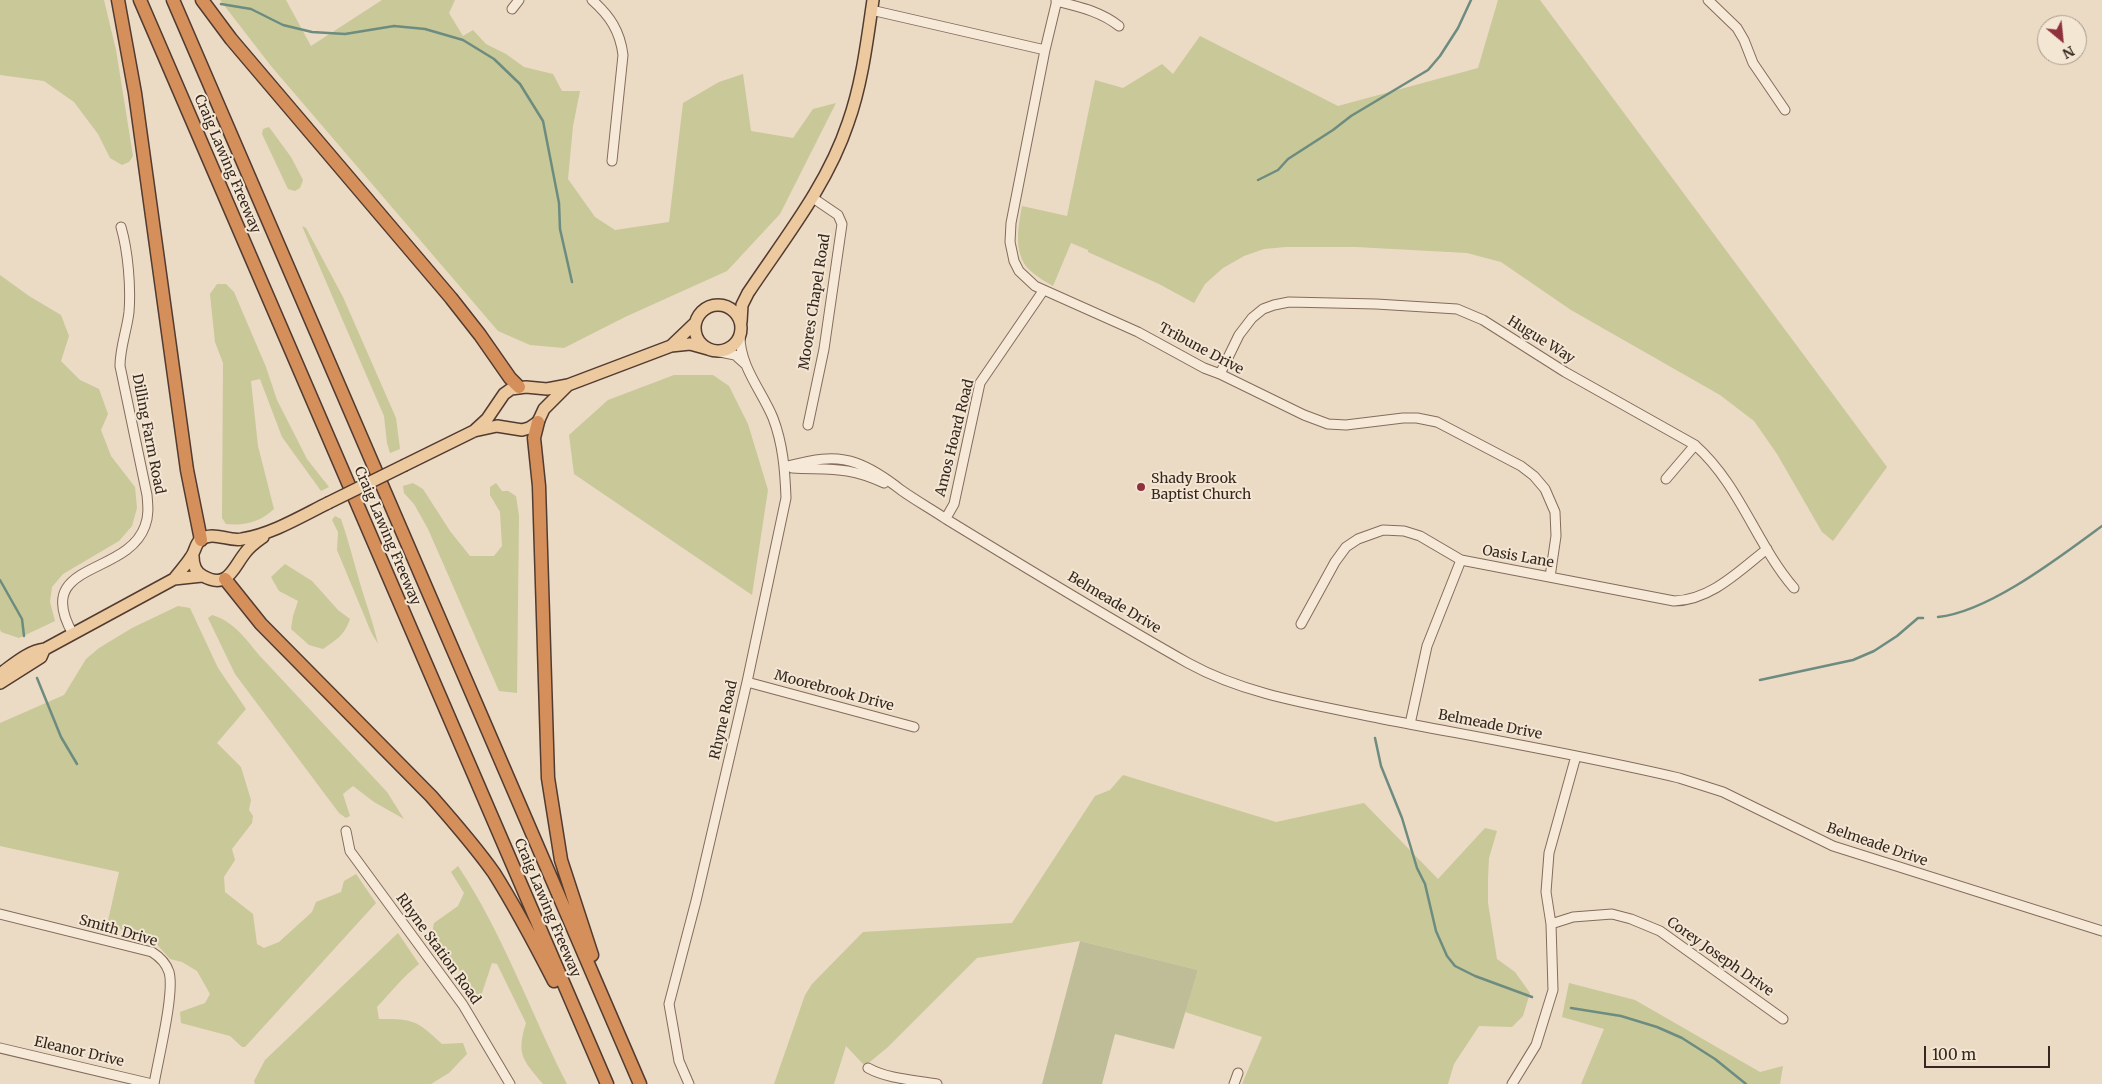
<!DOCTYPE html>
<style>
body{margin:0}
#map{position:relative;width:2102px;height:1084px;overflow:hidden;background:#ebdac4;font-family:Merriweather,serif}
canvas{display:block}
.north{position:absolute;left:2037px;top:15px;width:50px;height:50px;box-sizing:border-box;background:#f3e6d3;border:1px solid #a79a8b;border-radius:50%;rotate:152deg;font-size:14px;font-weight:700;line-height:20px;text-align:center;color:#35271f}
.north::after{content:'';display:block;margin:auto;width:18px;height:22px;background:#8f303d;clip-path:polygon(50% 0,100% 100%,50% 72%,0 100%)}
.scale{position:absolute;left:1924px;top:1046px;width:126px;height:22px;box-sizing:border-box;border:2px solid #35271f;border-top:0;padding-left:6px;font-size:15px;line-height:18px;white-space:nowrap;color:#35271f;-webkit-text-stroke:4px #f3e6d3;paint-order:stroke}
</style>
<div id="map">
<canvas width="2102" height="1084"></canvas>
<div class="north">N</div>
<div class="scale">100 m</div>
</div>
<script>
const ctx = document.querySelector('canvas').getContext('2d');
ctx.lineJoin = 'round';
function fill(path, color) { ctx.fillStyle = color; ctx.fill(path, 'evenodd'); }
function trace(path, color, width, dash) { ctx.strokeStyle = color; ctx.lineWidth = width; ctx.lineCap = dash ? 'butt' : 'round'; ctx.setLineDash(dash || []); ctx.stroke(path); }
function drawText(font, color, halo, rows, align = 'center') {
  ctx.font = font + ' Merriweather,serif'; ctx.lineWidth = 4; ctx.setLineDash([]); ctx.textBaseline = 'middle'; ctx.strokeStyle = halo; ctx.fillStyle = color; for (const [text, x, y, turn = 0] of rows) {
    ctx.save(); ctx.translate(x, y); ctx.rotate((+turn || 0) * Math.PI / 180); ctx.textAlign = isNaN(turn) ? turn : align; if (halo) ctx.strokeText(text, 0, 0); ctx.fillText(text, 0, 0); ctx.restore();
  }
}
fill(new Path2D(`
 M0,0H104L116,50L133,156L129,162L122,165L110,158L98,134L74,102L44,81L0,75Z
 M220,0H286L311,46L382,0H455L449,13L463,36L473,30L486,44L506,54L524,67L553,74L562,91H580L573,126L568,179L595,217L615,230L669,222L683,103L719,82L743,74L751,131L793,138L813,109L836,103L780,214L727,271L625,317L564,348L530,345L498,331L271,66Z
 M1498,0H1540L1887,467L1833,541L1822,532L1777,454L1754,421L1720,395L1571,310L1501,262L1467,253L1356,247H1286L1264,249L1244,256L1223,268L1205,284L1194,303L1159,284L1088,252V250L1071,243L1053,286C1046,282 1039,278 1033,273C1012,257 1018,228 1022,206L1067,216L1095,80L1123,88L1162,64L1173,74L1200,36L1338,106L1478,68Z
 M269,127L291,157L303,180L300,188L295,191L288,189L262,134L263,129Z
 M302,226L306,228L343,297L396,418L400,449L390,453L387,443L384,416Z
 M0,275L29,296L61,315L69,336L61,361L80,380L99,389L108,414L101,430L111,456L135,487L137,508L132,526L119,541L63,574L52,587L50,602L55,621L19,638L1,632L0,629Z
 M217,284H226L234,292L266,367L277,400L307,459L329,487L321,491L282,437L260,379L251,381L258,446L274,509C260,522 245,526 226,524L222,518L223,363L215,342L210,294Z
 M674,375H713L729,386L748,424L768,490L752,595L574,474L569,435L608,400Z
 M413,483L423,489L450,531L470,556H494L502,546L500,512L490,495V487L496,483L502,491H508L516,496L519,516L517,693L499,691L428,529L414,504L404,493L403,486Z
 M335,516L341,519C348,539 353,559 359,580C365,601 373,621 378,644L371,632L337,550L338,532L332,520Z
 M285,564L312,581L338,610L350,619C344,636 337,639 323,649L309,645L291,629L293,616L298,601L279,591L271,577Z
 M178,606L190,608L218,668L246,709L217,743L241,767L251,800L249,810L253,816L252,823L232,849L235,860L224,877L225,892L253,914L257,944L264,948L279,942L312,912L316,902L341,892L344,881L356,874L376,903L245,1047H242L230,1036L181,1023L180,1012L205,1003L210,994L197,971L182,962L170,959L152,939L107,925L119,872L0,846V723L64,695L86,659L99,648L132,628Z
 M212,615C233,621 246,639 259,655L387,792L404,819L374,802L353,786L343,794L350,816L346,818L339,813L235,674L208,618Z
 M1123,775L1276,822L1364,803L1438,879L1485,828L1497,831L1489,858L1488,878V903L1497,959L1515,972L1530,993L1523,1016L1512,1027L1479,1026L1454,1064L1448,1084H1242L1262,1037L1185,1012L1198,970L1080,941L977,958L888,1047L865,1066L846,1046L834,1084H774L805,995L812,984L863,932L1012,923L1095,796L1110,790Z
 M458,866C503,933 530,1012 567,1084H543C523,1060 516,1055 526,1023L497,964L492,963L480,999L432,933L434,923L458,906L464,893L451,872Z
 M398,933L419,964C403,977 391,992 377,1007L379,1019C414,1019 416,1020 442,1044L463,1043L467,1054L449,1073L431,1084H255L254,1081L265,1060Z
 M1569,983L1635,1000L1760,1072L1783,1066L1780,1084H1581L1604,1029L1562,1017Z`), '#c8c899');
fill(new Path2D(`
 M1080,941L1198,970L1174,1049L1115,1034L1102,1084H1042Z`), '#bebd98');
trace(new Path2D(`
 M221,4L251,9L283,25L312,32L345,34L394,26L425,29L463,40L494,59L520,84L543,121L559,203L560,229L572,282
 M1258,180L1278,170L1288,159L1333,130L1351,116L1428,70L1440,56L1458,28L1471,0
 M0,580L22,619L24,636
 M1938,617C1989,612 2061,556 2102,526
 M37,678L61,737L77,764
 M1760,680L1853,660L1874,651L1897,636L1918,618H1923
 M1375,738L1381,766L1402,818L1417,868L1425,884L1436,931L1447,956L1455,966L1475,976L1532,997
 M1571,1008L1621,1016L1657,1027L1682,1038L1715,1059L1746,1084`), '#6d8c80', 2.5);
const minor = new Path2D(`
 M592,0C610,16 620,31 623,55L612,161
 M1057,0L1045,50L1011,223L1010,242L1014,261L1019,271L1035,286L1138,332L1204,368L1220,374L1304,415L1328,424L1346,425L1403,418H1417L1437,422L1521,466L1534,476L1545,489L1555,512L1556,536L1550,577
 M1708,0L1737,28L1744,40L1753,63L1785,110
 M1056,1C1079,7 1100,11 1119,26
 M512,9L519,0
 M871,10L1045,50
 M715,351L735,355L745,364
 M1220,374L1239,335L1252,318L1263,309L1274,305L1289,302L1376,304L1457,309L1483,320L1565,372L1695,445C1740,485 1756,544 1794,588
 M808,425L824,349L842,224L838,215L813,198
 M784,467C808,461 832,454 856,463C873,469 887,479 901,490C915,500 931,509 946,519C1026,568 1107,617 1188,663C1248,696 1317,705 1383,719C1482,738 1581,755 1679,778L1723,792L1833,846L2102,931
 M792,468C829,470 848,466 884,483
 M1666,479L1695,445
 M946,518L954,504L980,383L1043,291
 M1301,624L1335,562L1346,547L1358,539L1383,530L1404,531L1420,536L1461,560L1674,601C1711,600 1739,571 1767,549
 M73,634C31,561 127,577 145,526C149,516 148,506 147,495L120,366C120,347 127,330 129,312C131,287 128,251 121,227
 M747,682L914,727
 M1410,724L1427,646L1461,560
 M346,831L350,851L463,1005L510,1084
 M0,914L152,952C160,957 166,963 169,972C175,992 158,1060 154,1084
 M1551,924L1573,917L1612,914L1631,919L1660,931L1783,1019
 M0,1048L152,1084
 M868,1068C888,1079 914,1080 937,1084
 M689,1084L679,1061L669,1004L696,901L747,682L786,498C785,471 783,444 773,418C762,391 740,367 740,336
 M1234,1084L1238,1073
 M1512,1084L1536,1045L1553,990L1551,924L1546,892L1549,853L1576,756`);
const major = new Path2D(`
 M695 328a23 23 0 1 1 46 0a23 23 0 1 1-46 0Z
 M741,322L742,305L748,293C784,239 827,186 848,123C862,84 867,41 873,0
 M671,346L695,323
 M474,431L487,419L504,394L511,389L526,387L547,389L568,385L671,346L690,344L708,349
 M405,465L474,431L497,426L522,430L529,428L538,422L544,409L568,385
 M193,556C193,564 195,572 203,576C228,590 233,568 245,553C250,546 256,542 263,537
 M174,579C180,571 186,565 191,557C195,552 195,545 200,540C213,530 228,542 242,539C272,534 300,517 328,503
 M0,674C14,664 28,651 45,649L174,579L202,576
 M0,683L41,657L44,650`);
const highway = new Path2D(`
 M118,0L135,93L187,470L201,540
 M140,0L607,1084
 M173,0L640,1084
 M202,0L231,39L451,298L480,335L510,378L519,387
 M538,422L534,438L539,486L548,778L561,860L592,955
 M225,579L261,624L431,796C453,821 475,846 494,873C516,908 535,944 554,981`);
trace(minor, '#846c5c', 11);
trace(major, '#523b30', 14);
trace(highway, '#523b30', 15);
trace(minor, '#f6e9d7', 9);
trace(major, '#ecc99e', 11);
trace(highway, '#d58f5a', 12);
const majorBridge = new Path2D(`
 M328,503L405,465`);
trace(majorBridge, '#523b30', 14, []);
trace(majorBridge, '#ecc99e', 11);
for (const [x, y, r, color] of [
 [1141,487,5,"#8f303d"]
]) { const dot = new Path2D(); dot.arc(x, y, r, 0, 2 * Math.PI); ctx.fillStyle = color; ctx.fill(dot); trace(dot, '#f3e6d3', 2); }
drawText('14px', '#35271f', '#f3e6d3', [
 ["Craig Lawing Freeway",227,164,67],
 ["Moores Chapel Road",815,302,-81],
 ["Hugue Way",1541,340,32],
 ["Tribune Drive",1201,349,28],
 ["Dilling Farm Road",148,434,79],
 ["Amos Hoard Road",955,438,-76],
 ["Craig Lawing Freeway",387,536,67],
 ["Oasis Lane",1518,557,10],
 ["Belmeade Drive",1114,603,31],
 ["Moorebrook Drive",834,691,15],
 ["Rhyne Road",724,720,-77],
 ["Belmeade Drive",1490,725,11],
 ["Belmeade Drive",1877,845,19],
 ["Craig Lawing Freeway",547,908,67],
 ["Smith Drive",118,931,16],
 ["Rhyne Station Road",438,949,54],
 ["Corey Joseph Drive",1720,957,35],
 ["Eleanor Drive",79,1052,13]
]);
drawText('14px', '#35271f', '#f3e6d3', [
 ["Shady Brook",1151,479],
 ["Baptist Church",1151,495]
], 'left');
</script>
